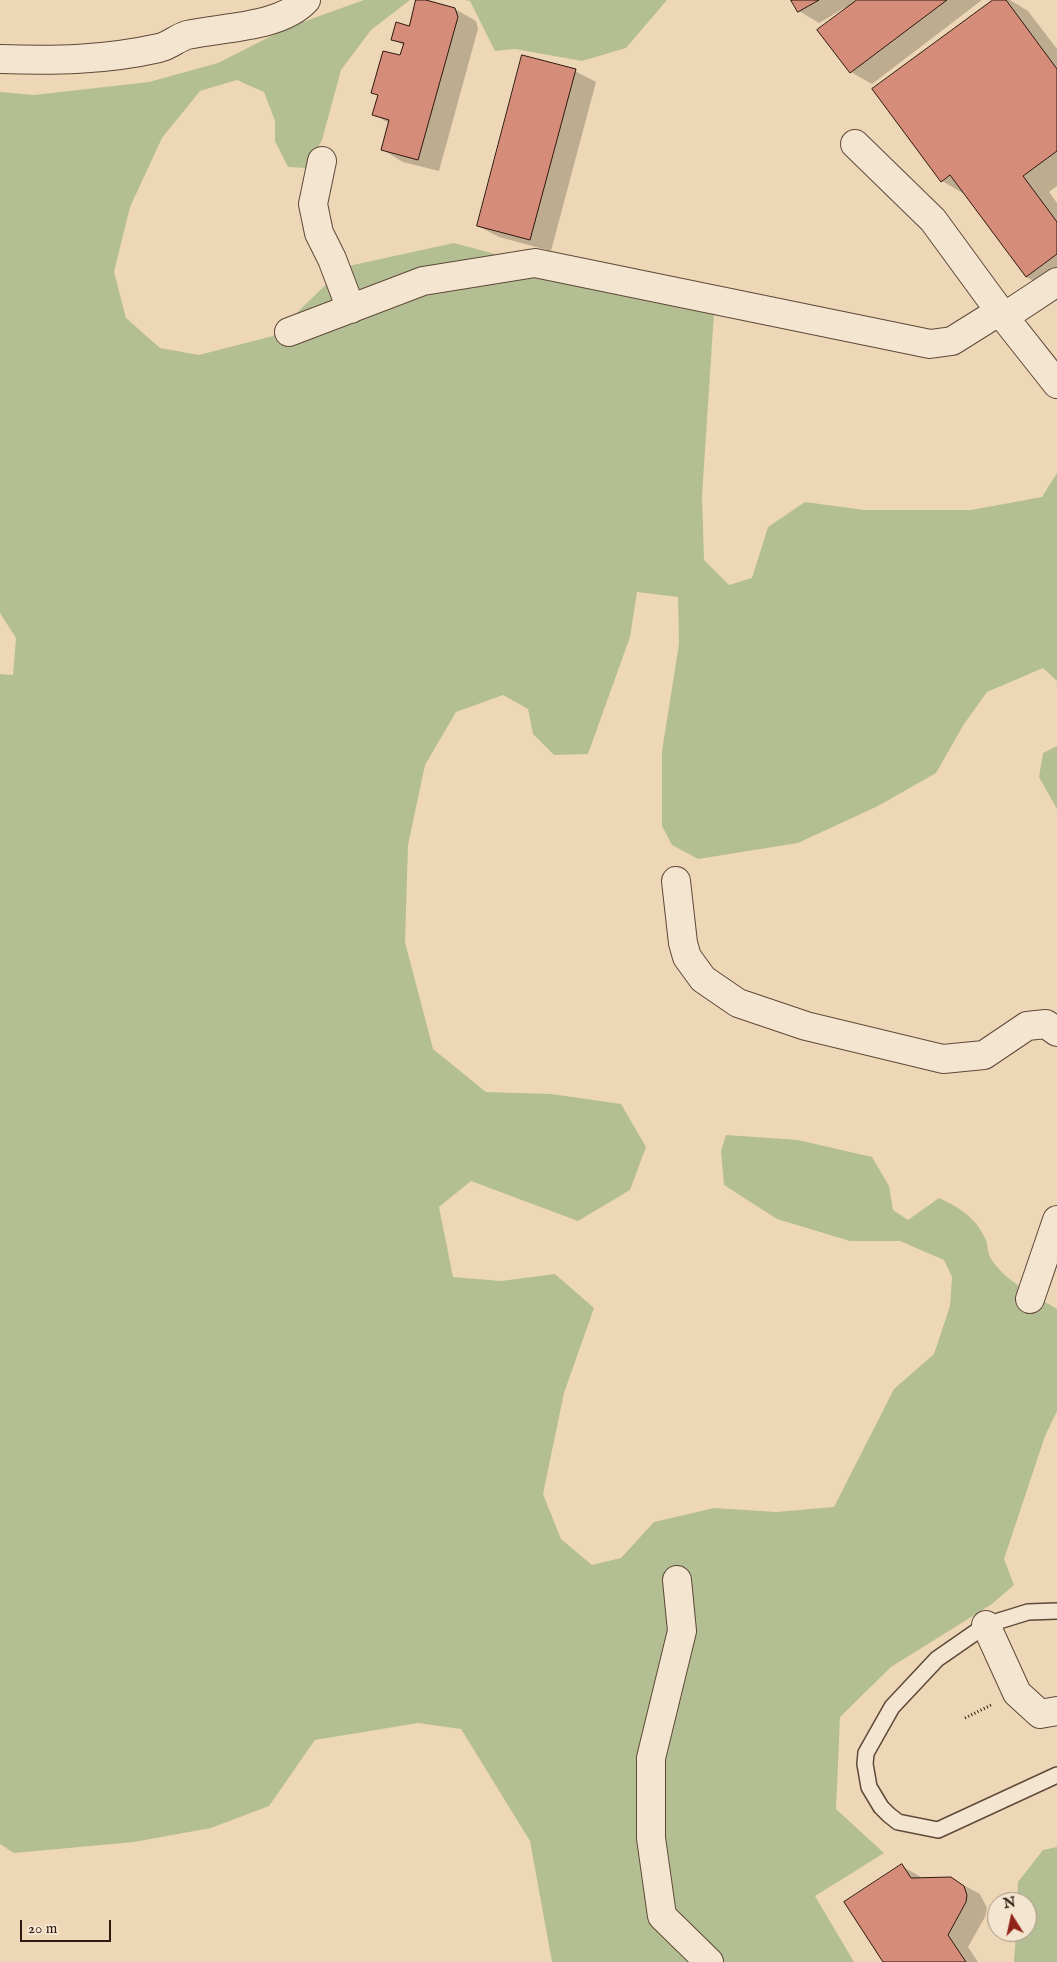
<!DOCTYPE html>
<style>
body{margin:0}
#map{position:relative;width:1057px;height:1962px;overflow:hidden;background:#eed7b6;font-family:"IM FELL English",serif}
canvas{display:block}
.north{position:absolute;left:987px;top:1892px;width:50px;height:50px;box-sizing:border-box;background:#f4e5d0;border:1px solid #a59383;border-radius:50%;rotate:350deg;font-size:14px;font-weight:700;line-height:20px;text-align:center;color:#2e180f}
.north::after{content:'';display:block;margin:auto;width:18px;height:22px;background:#8f2418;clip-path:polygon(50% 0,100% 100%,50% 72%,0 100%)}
.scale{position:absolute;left:20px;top:1920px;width:91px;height:22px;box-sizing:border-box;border:2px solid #2e180f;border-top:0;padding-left:6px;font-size:15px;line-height:18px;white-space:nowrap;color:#2e180f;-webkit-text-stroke:4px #f4e5d0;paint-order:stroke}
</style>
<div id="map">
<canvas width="1057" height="1962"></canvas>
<div class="north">N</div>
<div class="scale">20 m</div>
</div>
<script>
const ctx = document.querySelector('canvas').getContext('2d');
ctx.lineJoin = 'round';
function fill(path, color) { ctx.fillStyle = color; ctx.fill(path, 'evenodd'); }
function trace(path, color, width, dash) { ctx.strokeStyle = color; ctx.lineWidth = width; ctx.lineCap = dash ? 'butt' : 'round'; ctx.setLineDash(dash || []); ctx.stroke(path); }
fill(new Path2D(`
 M364,0H410L371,30L341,70L322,140L307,168L288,167L275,141V121L264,92L237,80L200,91L162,138L130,207L114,272L126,318L160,348L199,355L273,336L344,267L454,243L714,313L702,496L704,560L729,585L752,578L768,527L805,502L864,510H971L1042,497L1057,473V681L1043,668L987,692L964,724L936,773L878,806L798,843L698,859L672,845L662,826V751L679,644L678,597L637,592L630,637L588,754L554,755L533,734L528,709L503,695L456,712L425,765L408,845L405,942L433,1049L486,1092L551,1094L621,1104L646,1147L630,1190L578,1221L471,1181L439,1207L453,1277L501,1281L555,1274L594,1308L564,1393L543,1494L561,1539L592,1565L621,1558L654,1522L714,1508L776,1512L834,1507L894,1389L934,1354L950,1306L952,1277L944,1260L900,1241H850L777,1219L724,1185L721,1151L726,1135L798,1140L872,1157L889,1186L893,1210L908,1220L939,1198C960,1208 975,1217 985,1238C988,1243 987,1251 990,1257C1004,1281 1034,1295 1057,1309V1411L1045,1436L1004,1559L1014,1585L992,1604L891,1667L840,1717L836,1809L884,1853L815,1896L854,1962H552L530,1841L461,1729L418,1723L315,1740L269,1806L211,1828L134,1842L14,1853L0,1844V674L13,675L16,638L0,613V92L34,95L149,82L218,63L289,27Z
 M465,0H667L626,48L582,61L515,49L495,51L470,1Z
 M1057,746V809L1039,777L1043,753Z
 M1057,1847V1962H1014L1016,1932H1027V1902H1017L1018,1882L1043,1850Z`), '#b3bf92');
fill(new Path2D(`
 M418,0L455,9L476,21L478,29L439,171L403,162L383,150L390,124L374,114L379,96L372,93L401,57L404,46L393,39L410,28Z
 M792,0H982L872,84L851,72L819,30L847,9L846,7L819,23L799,11Z
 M995,0H1010L1028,11L1057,49V186L1049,192L1057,203V289L1053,292L1026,277L966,195L942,181Z
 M575,71L596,82L551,251L499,237L478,226Z
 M902,1866L924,1879L950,1878L980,1894L987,1908L985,1917L968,1947L978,1962H884Z`), '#0003');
const building = new Path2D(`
 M416,0H426L455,8L458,17L418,160L381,150L389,120L372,115L378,95L371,93L383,51L400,55L404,43L391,40L396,22L409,26Z
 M791,0H819L798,12Z
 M857,0H947L850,73L817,30Z
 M993,0H1006L1057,69V151L1023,176L1057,222V254L1026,277L950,175L941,182L872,89Z
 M522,55L576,69L530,240L477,226Z
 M902,1864L911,1878L951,1877L964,1886L967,1895L966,1902L948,1935L966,1962H883L844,1902Z`);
fill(building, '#d58c79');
trace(building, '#2e180f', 1);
const service = new Path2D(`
 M1057,1611L1028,1612L986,1625L937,1659L892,1707L866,1753L865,1764L869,1787L881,1807L889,1815L898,1822L938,1830L1057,1775`);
const minor = new Path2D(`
 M0,59C54,61 106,60 159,48C169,46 177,38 187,35C222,27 280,28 306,0
 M855,144L933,220L1004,317L1057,384
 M322,161L313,204L319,233L332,259L351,309
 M1004,317L1057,282
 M289,332L423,281L535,263L930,344L952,341L1000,311
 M676,881L683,943L687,957L703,979L738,1003L806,1026L943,1059L984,1055L1027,1026L1046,1024L1057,1032
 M1030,1299L1057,1220
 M677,1580L682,1631L651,1758V1838L662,1916L709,1962
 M986,1625L1017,1693L1040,1714L1057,1711`);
trace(service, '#5e4839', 18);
trace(minor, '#5e4839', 30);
trace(new Path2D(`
 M965,1718L991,1705`), '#2e180f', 3, [1, 2.5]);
trace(service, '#f4e5d0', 15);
trace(minor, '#f4e5d0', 28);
</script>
